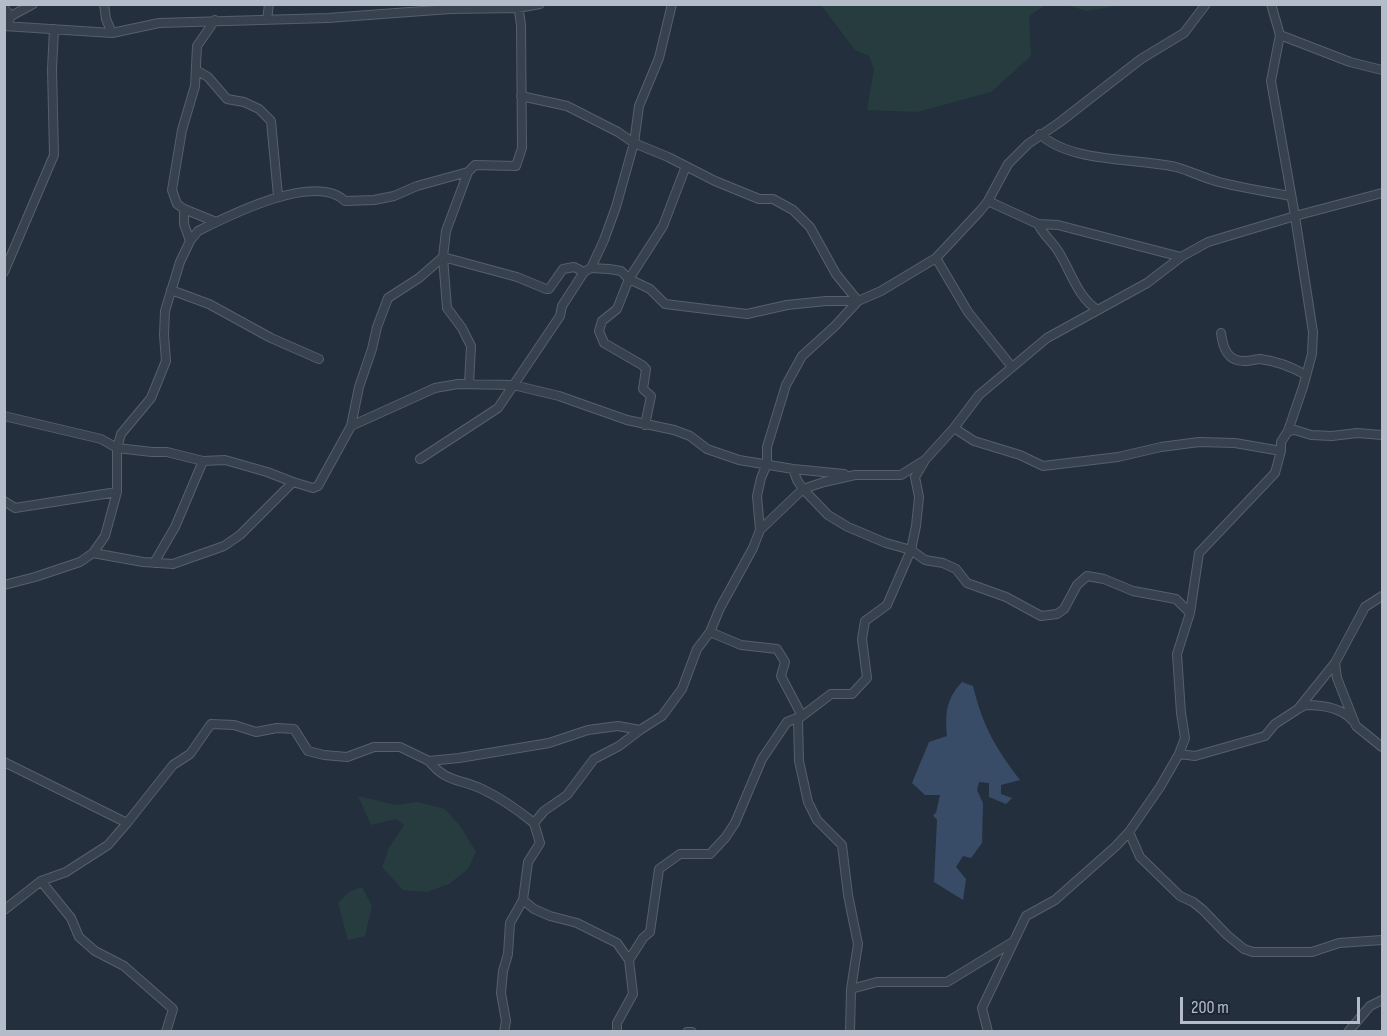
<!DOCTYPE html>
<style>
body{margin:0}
#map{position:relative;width:1387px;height:1036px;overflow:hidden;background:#242f3e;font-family:"Sofia Sans Condensed",sans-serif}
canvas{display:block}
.frame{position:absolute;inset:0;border:6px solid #b4bcc9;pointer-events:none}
.scale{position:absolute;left:1180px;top:997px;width:180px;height:27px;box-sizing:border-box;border:3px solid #b4bcc9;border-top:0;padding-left:8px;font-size:18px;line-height:21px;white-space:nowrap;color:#b4bcc9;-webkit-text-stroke:4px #1d2633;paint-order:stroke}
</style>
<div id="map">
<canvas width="1387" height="1036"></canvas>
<div class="frame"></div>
<div class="scale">200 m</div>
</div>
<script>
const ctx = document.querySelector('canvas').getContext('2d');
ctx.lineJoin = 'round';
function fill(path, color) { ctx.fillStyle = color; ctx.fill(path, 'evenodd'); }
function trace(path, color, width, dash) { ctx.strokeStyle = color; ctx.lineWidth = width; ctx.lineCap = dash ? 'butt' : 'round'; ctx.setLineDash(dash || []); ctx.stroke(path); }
fill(new Path2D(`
 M821,5H1046L1029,16L1031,56L991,92L917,112L867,110L874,69L869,56L855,50Z
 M1067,5H1123L1086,11Z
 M358,796L396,805L417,802L445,809L461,827L476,852L467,870L449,884L427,892L403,890L382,867L389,848L404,825L396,819L371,825Z
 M362,887L372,906L365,936L348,940L338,903L349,892Z`), '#263c3f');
fill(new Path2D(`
 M962,682L973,686C983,727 995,747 1020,780L1001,785V794L1012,798L1006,804L989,797V783L979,782L977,790L983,803L982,843L971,858L963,856L956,867L966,879L963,900L934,882L937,820L933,815L936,813L940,795H925L912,783L929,742L947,736C945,714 946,699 962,682Z`), '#394c67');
const minor = new Path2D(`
 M104,4L106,19L112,33
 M4,8L11,16
 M267,20L269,4
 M4,26L112,33L159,23L328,18L450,9L518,8L540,4
 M7,26L11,16L33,4
 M1280,35L1350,62L1382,70
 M196,70L208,77L227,99L244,102L259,109L271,121L278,196
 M521,96L567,106L618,132L634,143L668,157L715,181L759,199H773L793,210L810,227L836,274L858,301
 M1040,134C1070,163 1137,158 1176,167C1190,171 1204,178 1219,182C1243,188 1267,192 1291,196
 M988,201L1038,224L1058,225L1181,257
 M184,209L216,222
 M1038,224C1044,236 1052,241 1058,251C1070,269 1078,299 1098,310
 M190,241L198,231C230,215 315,172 345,201L374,200L394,196L417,186L468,172
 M936,258L968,312L1012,367
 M591,268L609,269L621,271L629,279L650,289L665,304L747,314L787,305L826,301H858
 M4,272L54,155L52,69L54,29
 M171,290L209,304L271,338L319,359
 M1221,333C1223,349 1228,362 1246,361C1251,361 1256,359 1260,359C1276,361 1292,367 1306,375
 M469,384L471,346L462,328L447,308L443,257L517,277L546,289H549L563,269L574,267L584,272
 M4,416L101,439L117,448L152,452H167L203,461L225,460L267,472L293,482
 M645,425L651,396L643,389L646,369L642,365L604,343L599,331L602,321L617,309L629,279L663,226L686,166
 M351,426L359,387L372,349L377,327L388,298L419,278L443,257L446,231L468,172L475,165L516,166L522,148L521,25L518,4
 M954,428L974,441L1020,455L1043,466L1118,457L1161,447L1199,442L1235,443L1281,451
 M1288,431L1295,430L1311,435L1332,436L1357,433L1382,435
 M420,459L498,408L560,316L562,306L584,272L591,268L604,240L616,207L634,143L639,106L659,58L672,4
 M793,469L797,480L803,489L828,515L848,527L886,543L911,550L925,560L943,563L956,569L967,583L1006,597L1041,616L1057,614L1064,609L1077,585L1087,576L1104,579L1133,591L1176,599L1190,613
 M4,501L15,508L117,492
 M760,530L757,496L761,478L767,464V447L786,385L802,356L835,326L858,301L881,291L936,258L980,211L988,201L1008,164L1028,144L1060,122L1141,59L1184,33L1206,4
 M93,553L143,562L173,564L224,546L240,535L293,482L313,488L318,486L351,426L435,388L458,384L513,385L559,396L627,420L674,430L690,436L707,449L739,460L793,469L844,474
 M154,563L175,527L203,461
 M4,585L35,577L80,562L93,553L105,536L117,492V448L121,434L151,398L166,361L164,335L165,311L180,262L190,241L184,224V209L177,204L172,190L182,130L195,86L197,46L215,20
 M1382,596L1365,607L1335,663L1337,678L1356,726L1382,747
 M710,632L741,645L777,649L785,662L781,676L802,716L798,719L799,761L808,802L817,820L842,845L848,895L858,944L851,989L850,1032
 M1300,708L1305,705C1321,705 1341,707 1352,720
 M1179,754L1195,756L1265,736L1275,724L1298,709L1335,663
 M429,761C447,783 458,778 482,789C501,798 518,810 534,823
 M4,762L127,823
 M1129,832L1140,857L1180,896L1193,902L1203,910L1227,935L1244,949L1253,952H1312L1339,943L1382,940
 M41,881L71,918L79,937L95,951L124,966L173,1009L166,1032
 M523,900L534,909L550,916L577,923L617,943L629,960
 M4,910L41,881L66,872L108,845L127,823L173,765L190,754L211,724L234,725L256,732L277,728L294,729L308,751L324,755L347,757L374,747H400L429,761L459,758L549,743L588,730L618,726L640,730L662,716L682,689L697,649L710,632L720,608L753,548L760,530L803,489L824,482L855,475H901L925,460L954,428L979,395L1047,338L1147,283L1181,257L1208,242L1295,216L1382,193
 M851,989L877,982H947L1011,943
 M504,1032L506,1021L501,993L503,971L508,954L510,923L523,900L528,862L540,843L534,823L544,811L567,795L594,759L619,746L640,730
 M617,1032V1023L633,994L629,960L643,938L650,932L659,869L680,854H710L725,838L735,823L762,759L787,722L802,716L831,694H852L867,678L862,639L865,621L887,605L911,550L916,526L919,497L915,477L924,462
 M687,1032H692
 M988,1032L982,1008L1026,916L1055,900L1116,846L1129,832L1160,787L1179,754L1185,738L1181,713L1177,654L1190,613L1199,553L1275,473L1281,451V442L1288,431L1303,387L1312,354L1313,332L1295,216L1271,81L1280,35L1271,4
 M1348,1032L1370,1006L1382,1000`);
trace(minor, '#565f6c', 10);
trace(minor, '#38414e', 8);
</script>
